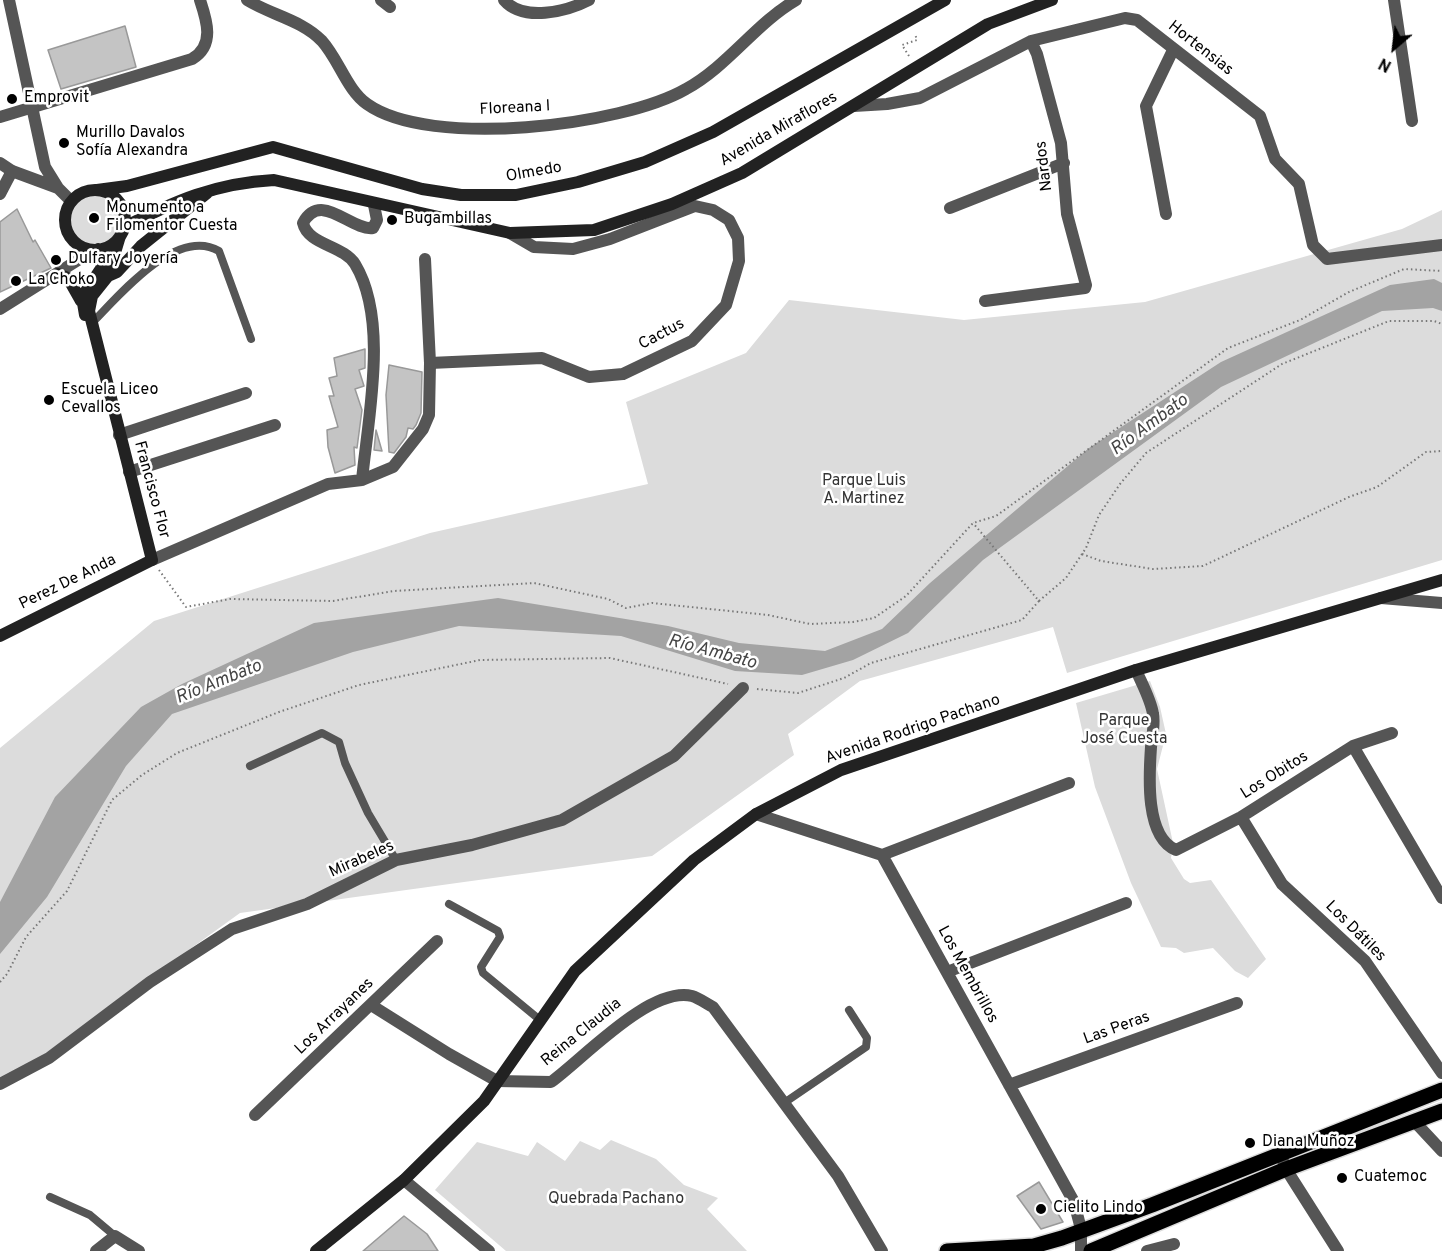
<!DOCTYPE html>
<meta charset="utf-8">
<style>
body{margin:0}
#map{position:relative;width:1442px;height:1251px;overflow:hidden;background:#fff;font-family:Overpass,sans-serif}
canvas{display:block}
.north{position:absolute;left:1364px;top:18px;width:60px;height:60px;-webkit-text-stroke:4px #fff;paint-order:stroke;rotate:208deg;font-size:16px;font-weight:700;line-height:24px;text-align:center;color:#000}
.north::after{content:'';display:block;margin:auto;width:21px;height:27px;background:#000;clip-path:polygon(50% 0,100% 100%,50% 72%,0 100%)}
</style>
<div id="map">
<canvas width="1442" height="1251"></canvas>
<div class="north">N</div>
</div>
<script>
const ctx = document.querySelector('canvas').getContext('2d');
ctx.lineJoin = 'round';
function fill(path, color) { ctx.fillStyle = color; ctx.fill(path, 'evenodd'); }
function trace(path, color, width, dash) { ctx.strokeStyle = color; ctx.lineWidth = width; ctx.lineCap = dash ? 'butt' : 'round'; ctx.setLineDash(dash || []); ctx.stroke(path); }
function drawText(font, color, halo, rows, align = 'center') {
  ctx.font = font + ' Overpass,sans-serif'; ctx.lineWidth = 5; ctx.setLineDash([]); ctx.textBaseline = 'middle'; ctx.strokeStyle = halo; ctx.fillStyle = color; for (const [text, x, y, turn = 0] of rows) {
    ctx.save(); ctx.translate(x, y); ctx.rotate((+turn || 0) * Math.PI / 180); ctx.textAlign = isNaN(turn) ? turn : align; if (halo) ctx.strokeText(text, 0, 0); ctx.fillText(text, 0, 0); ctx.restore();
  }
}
fill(new Path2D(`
 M68 220a26 26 0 1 1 52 0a26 26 0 1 1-52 0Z
 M1442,210V560L1067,673L1053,627L860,681L788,734L794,755L652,856L240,913L28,1066L0,1081V748L154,621L430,533L648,484L626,402L746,353L789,300L964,320L1145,302L1402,229Z
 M1150,681L1160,707L1166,734L1157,769L1173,843L1171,858L1184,879L1190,883L1211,880L1266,959L1248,978L1235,971L1213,948L1184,953L1176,948L1161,947L1131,883L1095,787L1076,703Z
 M611,1140L656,1159L684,1185L718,1198L707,1209L747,1251H506L435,1190L477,1142L528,1156L537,1142L565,1161L580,1141L600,1150Z`), '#dcdcdc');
fill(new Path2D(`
 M1434,279L1442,283V311L1433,308L1382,311L1221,387L983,560L908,633L853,660L802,675L735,671L621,636L459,626L353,652L172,714L126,766L47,897L0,954V902L55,797L141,707L182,684L314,623L498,598L668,626L739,643L825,651L882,629L930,583L1089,448L1221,362L1390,285Z`), '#a3a3a3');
const building = new Path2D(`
 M125,26L136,67L61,89L48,50Z
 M17,209L33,242L35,240L51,268L0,292V222Z
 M365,349V368L359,370L364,386L355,389L362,410L357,448L354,447L355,465L335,473L328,447L327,430L338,427L329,396H334L329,378L337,376L334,358Z
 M389,365L422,372L421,413L416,425L413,429L408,428L406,437L394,453L389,452L386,395Z
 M376,430L382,451L374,450Z
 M1039,1182L1063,1222L1041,1229L1017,1196Z
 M404,1216L427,1234L438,1251H363Z`);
fill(building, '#c4c4c4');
trace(building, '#999', 1.5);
const primary = new Path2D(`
 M947,1251L1034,1246L1062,1238L1152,1205L1442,1090
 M1091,1251L1286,1169L1442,1111`);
trace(primary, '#dbdbdb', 18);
trace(new Path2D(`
 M909,56L902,45L917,40L915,34
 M1082,554L1101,561L1153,569L1203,566L1349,497L1377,487L1426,452L1442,451
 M159,570L186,607L230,599L333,601L394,591L534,583L608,599L626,608L652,603L768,615L810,624L853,622L874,618L906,596L973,523L996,516L1228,348L1300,320L1349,292L1404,269L1442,271
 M1039,601L1066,578L1086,548L1099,515L1120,484L1146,453L1282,364L1389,321H1434L1442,324
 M757,689L798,693L844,678L871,663L1022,620L1039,601L973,523
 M0,982L7,974L26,937L67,891L112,800L142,775L177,753L279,712L359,685L480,660L610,658L728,684`), '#777', 2, [1.5, 3]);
trace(new Path2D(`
 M91,324C119,296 176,226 219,251L251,339
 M250,766L322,733L339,742L345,763L368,813L396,860
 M449,904L498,931L500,937L481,967L483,973L540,1020
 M784,1103L866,1047L867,1038L849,1010
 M50,1197L90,1215L115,1236`), '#555', 8);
trace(new Path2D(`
 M247,0C271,15 302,20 322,41C339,60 347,90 367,104C430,149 622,126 686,89C728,66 755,24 796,0
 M381,0L390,7
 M504,0C523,22 566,12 589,0
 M1394,0L1412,121
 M854,106L887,104L920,98L1031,41L1125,18L1137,20L1260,116L1275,159L1299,184L1313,245L1327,259L1442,245
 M0,117L192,59C215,45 207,21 200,0
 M0,194L12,171
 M950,208L1064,163
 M1166,214L1146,106L1173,50
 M985,301L1085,288L1086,285L1067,214L1061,143L1037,54L1031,41
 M430,363L542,358L589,377L623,374L692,341L726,305L739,261L738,238L729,220L713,210L695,206L610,239L573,249L534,247L510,233
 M119,435L246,393
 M129,472L275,425
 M362,480C368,418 389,320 355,264C343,245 308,245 303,223C321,190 351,231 373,228L377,220L374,205
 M152,560L328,484L362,480L393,467L423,429L429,415L430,363L425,259
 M1381,598L1442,603
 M1136,670C1142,684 1151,700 1153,714C1155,724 1152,737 1151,747C1149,776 1145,837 1176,850L1241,817L1353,746L1392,733
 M1353,746L1442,898
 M756,814L882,855L1074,1202L1081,1229V1251
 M1241,817L1282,884L1365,961L1442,1073
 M882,855L1069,783
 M947,972L1126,903
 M371,1005L449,1054L497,1081L551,1082C584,1058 650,986 692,996C699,998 707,1004 713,1007L838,1176L882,1251
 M0,1084L49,1058L150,982L232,929L307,904L396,860L472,845L562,820L674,756L743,688
 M1009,1085L1237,1003
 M255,1115L437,941
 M1415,1122L1442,1151
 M1280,1153L1286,1169L1338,1251
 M404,1180L489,1251
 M96,1251L115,1236L139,1251
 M1147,1251L1174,1244`), '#555', 12);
trace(new Path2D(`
 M9,0L45,167L58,188L71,201
 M0,163L12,171L58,188
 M0,309L94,250`), '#555', 12);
trace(new Path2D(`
 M97,190L127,186L273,147L422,189L461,195H516L578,182L645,162L713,132L945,0
 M65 220a30 30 0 1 1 60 0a30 30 0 1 1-60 0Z
 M123,228C174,201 216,183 274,180L510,233L594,230L672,204L742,173L988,24L1052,0
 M58,274L68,278L81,301
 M108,276L117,272L141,246L207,193
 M85,315L82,297L102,267L98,249
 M0,636L152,560L89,311L92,296L108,276L120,236
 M316,1251L404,1180L484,1101L575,971L694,860L756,814L841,770L1136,670L1442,580`), '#222', 12);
trace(primary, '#000', 15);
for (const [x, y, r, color] of [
 [12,99,6,"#000"],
 [64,143,6,"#000"],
 [94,218,6,"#000"],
 [392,220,6,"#000"],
 [56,260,6,"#000"],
 [16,281,6,"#000"],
 [49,400,6,"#000"],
 [1250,1143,6,"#000"],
 [1342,1178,6,"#000"],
 [1041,1209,6,"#000"]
]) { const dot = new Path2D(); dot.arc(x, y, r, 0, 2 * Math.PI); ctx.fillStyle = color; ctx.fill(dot); trace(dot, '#fff', 2); }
drawText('16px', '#000', '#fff', [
 ["Hortensias",1200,49,38],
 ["Floreana I",515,109,-3],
 ["Avenida Miraflores",779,130,-30],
 ["Nardos",1045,166,-97],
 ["Olmedo",534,173,-10],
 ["Cactus",662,335,-28],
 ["Francisco Flor",151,490,75],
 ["Perez De Anda",68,583,-26],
 ["Avenida Rodrigo Pachano",913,730,-19],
 ["Los Obitos",1275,776,-32],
 ["Mirabeles",362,860,-24],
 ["Los Dátiles",1355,932,45],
 ["Los Membrillos",967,975,61],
 ["Los Arrayanes",335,1017,-44],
 ["Las Peras",1117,1029,-20],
 ["Reina Claudia",582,1033,-39]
]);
drawText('16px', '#000', '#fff', [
 ["Emprovit",24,99],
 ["Murillo Davalos",76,134],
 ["Sofía Alexandra",76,152],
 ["Monumento a",106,209],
 ["Filomentor Cuesta",106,227],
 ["Bugambillas",404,220],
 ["Dulfary Joyería",68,260],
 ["La Choko",28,281],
 ["Escuela Liceo",61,391],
 ["Cevallos",61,409],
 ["Diana Muñoz",1262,1143],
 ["Cuatemoc",1354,1178],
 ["Cielito Lindo",1053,1209]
], 'left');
drawText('16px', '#333', '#fff', [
 ["Parque Luis",864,482],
 ["A. Martinez",864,500],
 ["Parque",1124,722],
 ["José Cuesta",1124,740],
 ["Quebrada Pachano",616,1200]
]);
drawText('italic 18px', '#444', '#fff', [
 ["Río Ambato",1150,426,-36],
 ["Río Ambato",712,653,15],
 ["Río Ambato",219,683,-22]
]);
</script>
